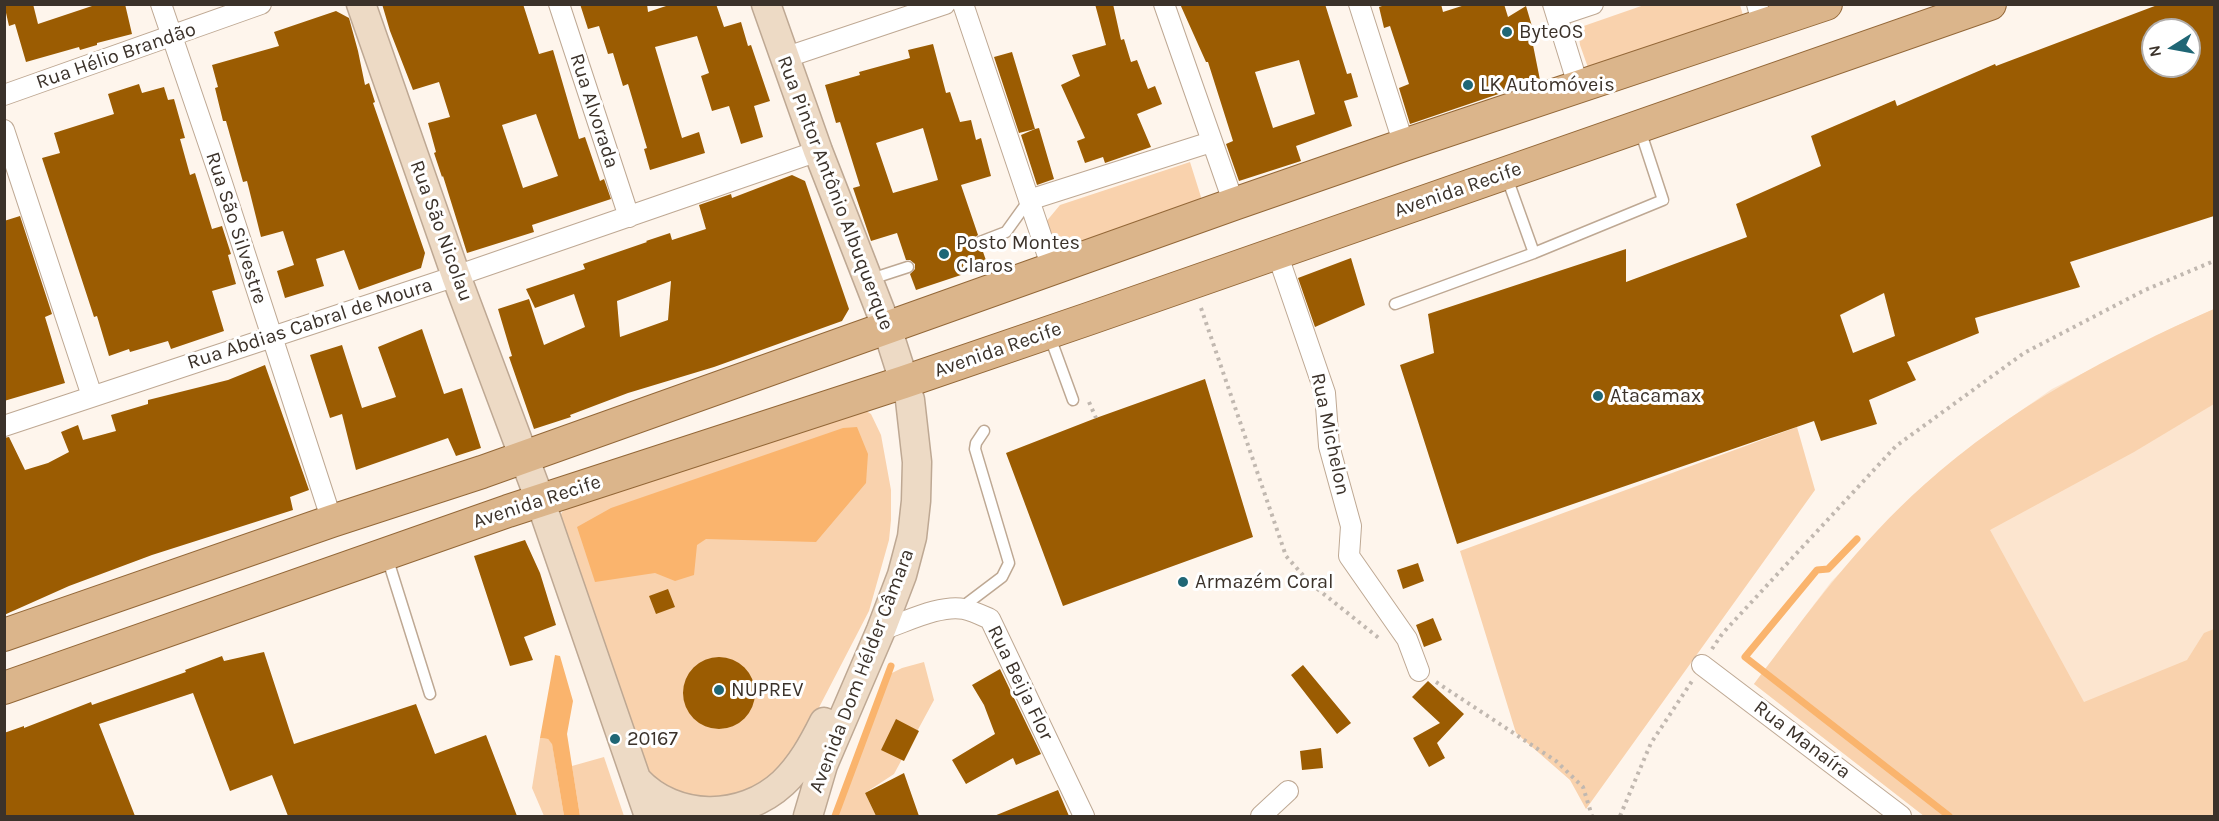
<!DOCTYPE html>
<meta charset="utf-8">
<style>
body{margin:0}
#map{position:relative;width:2219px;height:821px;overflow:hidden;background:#fef5ec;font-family:Karla,sans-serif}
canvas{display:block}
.frame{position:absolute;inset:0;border:6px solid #3b322a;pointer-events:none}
.north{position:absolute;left:2141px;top:18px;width:60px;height:60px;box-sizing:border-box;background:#fff;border:2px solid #b1adaa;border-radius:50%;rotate:259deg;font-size:16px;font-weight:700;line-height:24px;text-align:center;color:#3b322a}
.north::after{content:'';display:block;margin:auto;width:21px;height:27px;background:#1f6675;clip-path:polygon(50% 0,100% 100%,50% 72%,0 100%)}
</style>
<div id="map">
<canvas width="2219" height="821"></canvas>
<div class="frame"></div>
<div class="north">N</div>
</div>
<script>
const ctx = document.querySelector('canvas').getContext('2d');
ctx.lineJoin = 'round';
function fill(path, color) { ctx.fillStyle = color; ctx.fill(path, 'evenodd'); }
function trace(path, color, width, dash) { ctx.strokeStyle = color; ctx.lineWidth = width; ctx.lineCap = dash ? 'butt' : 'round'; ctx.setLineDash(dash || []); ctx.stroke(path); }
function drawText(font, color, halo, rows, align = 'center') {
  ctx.font = font + ' Karla,sans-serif'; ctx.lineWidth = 6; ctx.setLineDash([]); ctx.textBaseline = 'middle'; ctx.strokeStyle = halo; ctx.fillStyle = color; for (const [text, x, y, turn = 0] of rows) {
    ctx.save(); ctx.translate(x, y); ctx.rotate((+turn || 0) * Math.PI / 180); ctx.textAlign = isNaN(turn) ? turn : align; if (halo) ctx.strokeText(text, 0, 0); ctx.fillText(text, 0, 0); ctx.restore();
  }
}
fill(new Path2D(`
 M2214,309V816H1924L1754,684L1831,582L1924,485L1976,442L2052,389L2174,327Z`), '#fce5cf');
fill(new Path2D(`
 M1647,4L1740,5L1745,22L1591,76L1580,45L1578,28Z
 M1190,162L1201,197L1199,210L1058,251L1049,238L1045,223L1060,205Z
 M2214,309V404L2134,452L1990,530L2084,702L2187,660L2204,633L2214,629V816H1924L1754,684C1807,614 1859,542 1925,484C2010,408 2111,354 2214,309Z
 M863,409L871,414L881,435L891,490V520L889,540L869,611L798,748L756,794L690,803L651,777L638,756L559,518L562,512L570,507Z
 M1797,427L1815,490L1586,809L1570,780L1516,733L1460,551Z
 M924,662L934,700L894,774L865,793L876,816H832L884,677L902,668Z
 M540,738L548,739L552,743L564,816H544L532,788Z
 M604,757L624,816H580L572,766Z`), '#f9d2ad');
fill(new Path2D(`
 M857,427L868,454L866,483L816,542L706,539L697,545L694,575L675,581L655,573L595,582L577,527L611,508L843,428Z
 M555,655L560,656L573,701L567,734L580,816H564L552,744L548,739L540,738Z`), '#fab46d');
trace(new Path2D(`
 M1857,539L1828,569L1817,570L1745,657L1949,816
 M835,816L891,666`), '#fab46d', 7);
fill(new Path2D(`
 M4,4H33L38,24L98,4H125L132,34L97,43V45L80,50L79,47L26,62L15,24L9,26Z
 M382,4H523L539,54L553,50L579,139L585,137L600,181L604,179L611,199L532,225L534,232L467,253L443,176L442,177L434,153L436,152L428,123L450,117L439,82L413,90L390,31ZM536,114L558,176L523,188L502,125Z
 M580,4H647L648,12L672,4H716L724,27L741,22L748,46L751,45L770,101L754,106L763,137L741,144L729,106L712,111L701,76L709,73L697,36L655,47L682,138L699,132L705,153L650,170L644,149L647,148L628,84L623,86L613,53L608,54L599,26L588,29Z
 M1095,4H1113L1121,40L1124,39L1131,62L1137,60L1148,89L1155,86L1162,104L1137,114L1151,147L1105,163L1103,157L1085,163L1077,141L1085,138L1061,85L1080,76L1072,55L1106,45Z
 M1180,4H1325L1347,74L1351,73L1358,97L1344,101L1352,126L1296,146L1301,161L1239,181L1226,144L1233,141L1208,62H1206ZM1299,60L1315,114L1273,128L1255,72Z
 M1388,4H1441L1443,12L1468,4H1504L1508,17L1526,6L1534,33L1531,35L1540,80L1410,124L1399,88L1409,84L1390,26L1384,28L1379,7Z
 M2160,4H2214V216L2070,262L2080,287L1975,318L1979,333L1907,362L1916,380L1869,400L1877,424L1821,441L1814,421L1457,544L1400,365L1434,353L1428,314L1626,249V282L1747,237L1736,204L1821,166L1811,136L1895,100L1897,106L1995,64L1996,66ZM2153,30H2189V66H2153ZM1884,293L1895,336L1853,353L1840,315Z
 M336,11L349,18L358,51L365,85L369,83L375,102L373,103L425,253L421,268L359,290L344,250L316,259L324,286L285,298L277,271L294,265L283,231L261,237L247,181L243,182L226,121H223L215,88L218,87L212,65L279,46L274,32Z
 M933,44L946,93L950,92L960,122L971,120L976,140L981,138L991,176L961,185L978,235L974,238L973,244L976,248L982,249L988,266L916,290L910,274L915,269V264L910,260H906L897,233L871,241L853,188L860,186L840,122L836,123L825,85L860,75L859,72L910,58L908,50ZM923,128L938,180L893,193L876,143Z
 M1012,52L1035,129L1039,128L1054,179L1037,185L1021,135L1035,129L1019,133L994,57Z
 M139,84L142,93L164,87L168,100L174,99L185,138L180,139L190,175L195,173L212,229L222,226L231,254L228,255L236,284L212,291L224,331L171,349L168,341L130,352L129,349L109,356L97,316L94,317L42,158L60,153L54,133L114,114L108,94Z
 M792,175L805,181L849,309L842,321L714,367L628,393L570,415L571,417L534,429L509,357L512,356L498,309L529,299L544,345L585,327L574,294L535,308L526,289L585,269L583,264L647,242L646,241L670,233L672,240L706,229L699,205L731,194L732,198ZM671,281L668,320L620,337L617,301Z
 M20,216L52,314L45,317L65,383L4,401V221Z
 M1351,258L1365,305L1315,327L1298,278Z
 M422,329L444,394L462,388L481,448L456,456L448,438L356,470L342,414L330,418L310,355L342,345L362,408L396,397L378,347Z
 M265,365L309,490L290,497L293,510L152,555L69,586L4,615V438L9,437L25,470L48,463L69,452L61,432L78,425L83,440L116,431L111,415L148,404V400L228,380Z
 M1205,379L1253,537L1063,606L1006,453L1096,418Z
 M525,540L540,573L556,625L524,637L533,660L510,666L474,556Z
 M1418,563L1424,581L1403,589L1397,570Z
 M668,589L675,607L656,614L649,596Z
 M1433,618L1442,640L1424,647L1416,625Z
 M264,652L294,744L416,704L435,754L486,735L517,816H288L272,775L230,791L193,693L99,724L135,816H4V733L24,726V728L91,702L92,705L186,672L185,670L222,656L224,661Z
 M683 693a36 36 0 1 1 72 0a36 36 0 1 1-72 0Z
 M1303,665L1351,723L1337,734L1291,675Z
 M1000,669L1041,754L1016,765L1013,758L966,784L952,760L995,734L984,705L972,685Z
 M1428,681L1464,714L1437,743L1445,758L1429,767L1413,738L1440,723L1412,697Z
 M896,719L919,731L904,761L881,750Z
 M1321,748L1323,768L1302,770L1300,751Z
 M904,773L919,816H876L865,793Z
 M1058,790L1069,816H994Z`), '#9b5c02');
const service = new Path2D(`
 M980,242L1006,232L1029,200
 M1534,253L1663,200L1640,130
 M868,280L908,267
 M1395,304L1534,253L1506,175
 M1044,340L1052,344L1054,348L1073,400
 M387,557L430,694
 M961,608L1002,577L1009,563L975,449L976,443L984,431`);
const minor = new Path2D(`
 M161,4L221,180L332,521
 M559,4L629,217
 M963,4L1052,268
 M1164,4L1234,204
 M1359,4L1404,145
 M1553,4L1579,88
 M1757,4L1763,27
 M1557,16L1593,4
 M784,58L945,4
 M4,95L261,4
 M4,130L92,396
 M1029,200L1211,142
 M1277,253L1325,393L1329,446L1351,526L1349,556L1407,639L1419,671
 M4,426L456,276L818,151
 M881,630C904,623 940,604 964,609C973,611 981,615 990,619L1084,816
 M1702,665L1901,816
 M1261,816L1288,791`);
const secondary = new Path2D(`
 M361,4L456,276L540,500L649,816
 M766,4L818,151L887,328L910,400L917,462L916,501L912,537L902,575L881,630L823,765L808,816
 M637,780C675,821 742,821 783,783C801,766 813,744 824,722`);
const primary = new Path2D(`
 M4,635L332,521L482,472L1234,204L1404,145L1826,4
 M4,688L508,511L904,382L1091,318L1990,4`);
trace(service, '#bea893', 13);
trace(minor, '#bea893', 22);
trace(secondary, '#bea893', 31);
trace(primary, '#936737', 34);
trace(new Path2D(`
 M1201,308L1286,556L1310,583L1380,639
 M1089,402L1096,418
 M1712,649L1722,634L1896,446L2024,353L2145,290L2214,261
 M1436,682L1556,761L1583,787L1592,816
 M1620,816L1651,743L1692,681`), '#c1b8b0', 4, [3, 4.5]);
trace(service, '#fff', 10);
trace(minor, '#fff', 20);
trace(secondary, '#eddac5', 28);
trace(primary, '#dbb58b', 32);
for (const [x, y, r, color] of [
 [1507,32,6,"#1f6675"],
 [1468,85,6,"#1f6675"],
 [944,254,6,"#1f6675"],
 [1598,396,6,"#1f6675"],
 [1183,582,6,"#1f6675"],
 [719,690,6,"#1f6675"],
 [615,739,6,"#1f6675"]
]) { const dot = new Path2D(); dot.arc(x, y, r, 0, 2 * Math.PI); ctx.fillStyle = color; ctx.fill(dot); trace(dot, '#fff', 2); }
drawText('20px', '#3b322a', '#fff', [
 ["ByteOS",1519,32],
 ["LK Automóveis",1480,85],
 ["Posto Montes",956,243],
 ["Claros",956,266],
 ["Atacamax",1610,396],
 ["Armazém Coral",1195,582],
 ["NUPREV",731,690],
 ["20167",627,739]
], 'left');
drawText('20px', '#3b322a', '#fff', [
 ["Rua Hélio Brandão",116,56,-19],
 ["Rua Alvorada",594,111,72],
 ["Avenida Recife",1458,190,-19],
 ["Rua Pintor Antônio Albuquerque",835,193,69],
 ["Rua São Silvestre",236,228,72],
 ["Rua São Nicolau",441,231,70],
 ["Rua Abdias Cabral de Moura",310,324,-18],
 ["Avenida Recife",998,350,-19],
 ["Rua Michelon",1330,434,78],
 ["Avenida Recife",537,502,-18],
 ["Avenida Dom Hélder Câmara",862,671,-69],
 ["Rua Beija Flor",1020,683,64],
 ["Rua Manaíra",1802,740,37]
]);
</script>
